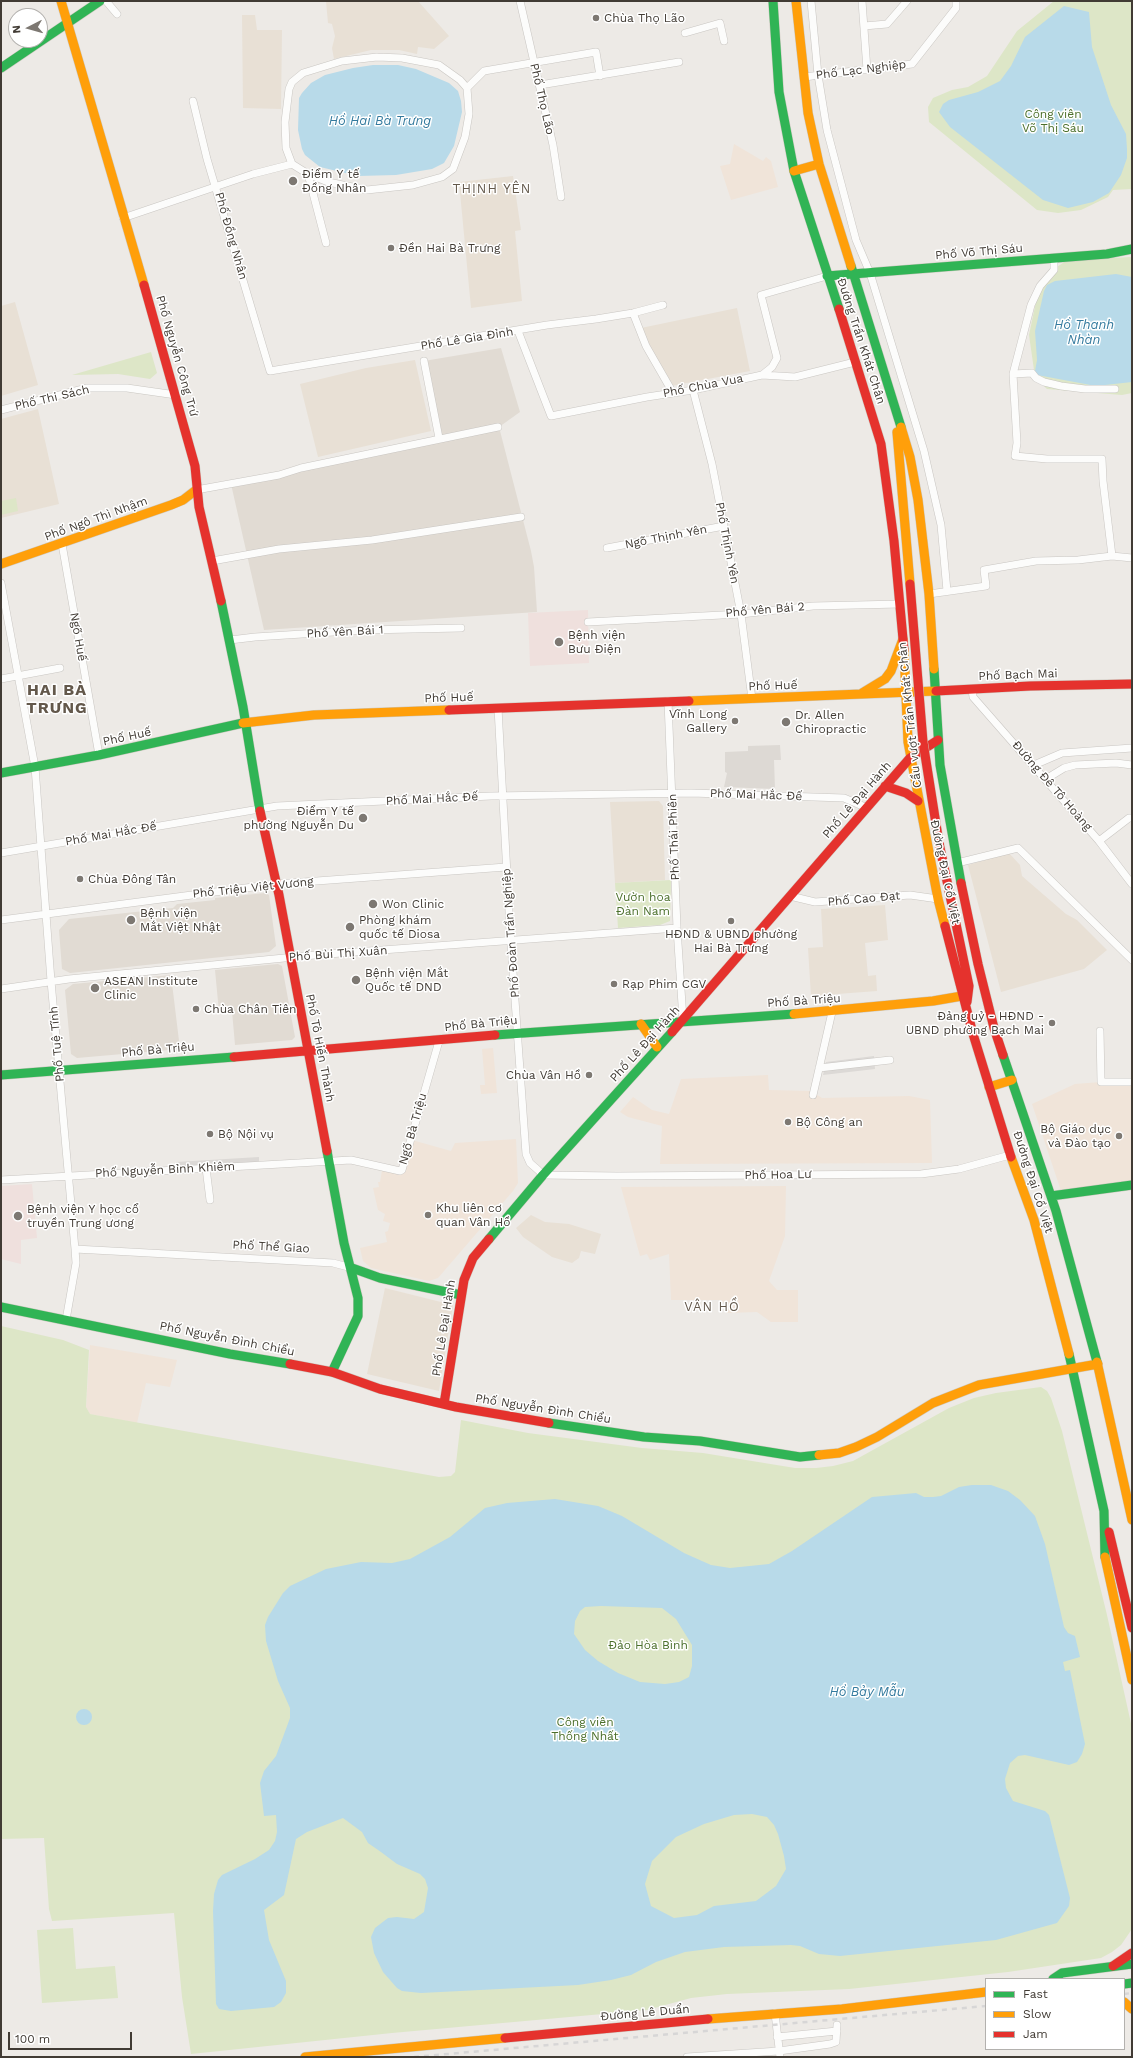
<!DOCTYPE html>
<meta charset="utf-8">
<style>
body{margin:0}
#map{position:relative;width:1133px;height:2058px;overflow:hidden;background:#edeae6;font-family:"Work Sans",sans-serif}
canvas{display:block}
.frame{position:absolute;inset:0;border:2px solid #413b34;pointer-events:none}
.legend{position:absolute;left:985px;top:1978px;width:140px;height:72px;box-sizing:border-box;background:#fff;border:1px solid #b3b1ae;margin:0;padding:5px 7px;list-style:none;font-size:12px;color:#413b34}
.legend li{display:flex;align-items:center;gap:8px;height:20px}
.legend b{width:20px;border:1px solid #b3b1ae}
.north{position:absolute;left:8px;top:8px;width:40px;height:40px;box-sizing:border-box;background:#fff;border:1px solid #b3b1ae;border-radius:50%;rotate:264deg;font-size:11px;font-weight:700;line-height:16px;text-align:center;color:#413b34}
.north::after{content:'';display:block;margin:auto;width:14px;height:18px;background:#7d7872;clip-path:polygon(50% 0,100% 100%,50% 72%,0 100%)}
.scale{position:absolute;left:8px;top:2032px;width:124px;height:18px;box-sizing:border-box;border:2px solid #413b34;border-top:0;padding-left:5px;font-size:12px;line-height:14px;white-space:nowrap;color:#413b34;-webkit-text-stroke:3px #fff;paint-order:stroke}
</style>
<div id="map">
<canvas width="1133" height="2058"></canvas>
<div class="frame"></div>
<ul class="legend">
<li><b style="height:5px;background:#30b455"></b>Fast</li>
<li><b style="height:5px;background:#ff9f0a"></b>Slow</li>
<li><b style="height:5px;background:#e5322d"></b>Jam</li>
</ul>
<div class="north">N</div>
<div class="scale">100 m</div>
</div>
<script>
const g = document.querySelector('canvas').getContext('2d');
g.lineJoin = 'round';
function fillPath(path, color) {
  g.fillStyle = color;
  g.fill(path, 'evenodd');
}
function toPath(rows) {
  const path = new Path2D();
  for (const r of rows) {
    if (r.length === 3) {
      path.moveTo(r[0] + r[2], r[1]);
      path.arc(r[0], r[1], r[2], 0, 2 * Math.PI);
      continue;
    }
    path.moveTo(r[0], r[1]);
    for (let i = 2; i < r.length; i += 2) path.lineTo(r[i], r[i + 1]);
  }
  return path;
}
function stroke(path, color, width, dash) {
  g.strokeStyle = color;
  g.lineWidth = width;
  g.lineCap = dash ? 'butt' : 'round';
  g.setLineDash(dash || []);
  g.stroke(path);
}
function drawText(font, color, halo, rows, align = 'center') {
  g.font = font + ' "Work Sans",sans-serif';
  g.lineWidth = 3;
  g.setLineDash([]);
  g.textBaseline = 'middle';
  g.strokeStyle = halo;
  g.fillStyle = color;
  for (const [text, x, y, turn = 0] of rows) {
    g.save();
    g.translate(x, y);
    g.rotate((+turn || 0) * Math.PI / 180);
    g.textAlign = isNaN(turn) ? turn : align;
    if (halo) g.strokeText(text, 0, 0);
    g.fillText(text, 0, 0);
    g.restore();
  }
}
fillPath(toPath([
 [501,348,520,412,499,427,531,551,534,567,537,612,264,630,231,484,439,438,424,361],
 [265,893,269,895,276,946,269,952,70,973,62,969,59,930,69,919,173,908,177,904,215,900,215,898],
 [278,964,282,966,295,1037,292,1040,235,1045,232,1011,219,1012,215,970],
 [171,975,180,1049,77,1058,71,1054,65,990,73,984]
]), '#e1dbd3');
fillPath(toPath([
 [734,144,763,161,766,157,771,161,778,187,731,200,720,166,730,164],
 [493,1048,497,1093,481,1094,480,1085,485,1085,482,1049],
 [768,1075,769,1090,811,1091,822,1098,909,1096,930,1100,932,1163,660,1164,662,1126,628,1117,620,1112,633,1097,652,1110,669,1114,681,1079],
 [1101,1082,1132,1082,1132,1185,1062,1194,1032,1104,1075,1084],
 [516,1139,518,1183,513,1191,438,1278,429,1281,371,1268,363,1261,360,1248,387,1242,385,1232,388,1231,390,1223,383,1221,385,1214,378,1210,373,1188,379,1187,378,1182,380,1182,382,1170,403,1174,412,1140,451,1151,455,1143],
 [786,1186,785,1236,769,1281,777,1290,798,1290,798,1322,771,1322,757,1312,727,1313,727,1306,721,1300,671,1300,669,1254,650,1260,647,1254,640,1256,621,1187],
 [90,1345,177,1360,170,1387,146,1383,137,1423,90,1414,86,1407]
]), '#f0e4d9');
fillPath(toPath([
 [780,745,781,760,774,760,775,789,724,787,727,773,725,772,725,752,748,751,748,746]
]), '#ddd9d4');
fillPath(toPath([
 [326,1,418,1,449,36,434,49,418,47,417,54,399,50,371,50,334,59,332,48,335,36,332,24,328,23],
 [242,15,255,15,257,30,282,30,281,109,243,108],
 [513,176,521,230,515,231,522,301,471,308,459,182],
 [15,302,38,385,1,396,1,306],
 [737,308,750,371,671,386,641,328],
 [415,360,431,431,318,457,300,384,366,368],
 [38,409,59,504,1,518,1,419],
 [659,801,663,806,665,880,615,883,610,802],
 [1009,853,1020,865,1022,876,1066,914,1077,920,1107,950,1084,969,1001,992,968,865],
 [885,905,888,940,865,943,868,976,876,975,877,991,811,996,808,948,823,947,821,909],
 [531,1215,545,1222,569,1224,601,1234,595,1254,581,1251,579,1258,572,1263,552,1257,536,1246,523,1237,516,1228],
 [385,1288,453,1305,439,1391,367,1374]
]), '#e8e0d5');
fillPath(toPath([
 [588,610,589,663,530,666,528,613],
 [32,1184,37,1238,21,1240,21,1264,1,1259,1,1186]
]), '#efe0dd');
fillPath(toPath([
 [1054,1,1132,1,1132,189,1113,190,1108,197,1081,210,1058,213,1037,210,929,122,928,107,933,98,952,90,968,87,987,76,1017,31],
 [1130,257,1132,258,1132,393,1122,395,1047,389,1035,377,1029,335,1038,292,1049,272,1066,261],
 [151,352,157,373,150,379,118,374,72,375],
 [16,498,18,511,1,515,1,501],
 [671,880,670,921,660,925,618,928,615,883],
 [1,1326,63,1340,89,1350,86,1407,90,1414,439,1477,451,1476,455,1472,461,1420,528,1433,642,1448,703,1453,795,1468,816,1468,833,1466,853,1461,949,1408,974,1398,996,1393,1041,1387,1047,1391,1051,1398,1062,1431,1107,1615,1132,1728,1132,1929,1121,1945,1112,1952,1101,1958,1008,1972,849,1989,727,1994,691,1998,647,2010,392,2033,191,2054,182,1997,174,1913,52,1921,49,1909,44,1838,1,1839],
 [73,1928,76,1969,115,1966,118,1998,42,2003,37,1930]
]), '#dde6c7');
fillPath(toPath([
 [874,1056,875,1069,823,1075,826,1062],
 [259,1157,259,1163,176,1168,176,1162]
]), '#dcd9d6');
fillPath(toPath([
 [1064,6,1089,12,1092,47,1111,105,1126,134,1127,149,1127,158,1121,175,1109,193,1093,202,1068,208,1043,200,950,127,939,112,943,104,949,100,978,92,1000,81,1011,66,1025,37],
 [373,65,398,65,416,69,449,83,458,91,461,101,462,112,454,146,444,163,432,169,396,175,358,176,320,167,305,155,302,149,298,130,299,98,302,93,311,83,325,75,353,68],
 [1116,274,1132,277,1132,382,1096,386,1037,375,1035,371,1037,360,1035,331,1044,291,1047,285,1055,281],
 [972,1485,991,1485,1008,1491,1020,1500,1035,1516,1045,1544,1064,1627,1068,1633,1075,1636,1080,1657,1063,1662,1065,1671,1070,1670,1085,1744,1082,1754,1077,1762,1069,1765,1025,1755,1018,1756,1010,1763,1005,1779,1006,1788,1013,1801,1045,1811,1049,1815,1070,1898,1069,1906,1057,1923,996,1940,840,1956,819,1954,800,1946,791,1945,724,1947,685,1952,656,1962,631,1975,611,1980,578,1985,421,1993,402,1991,397,1988,383,1972,374,1953,371,1937,375,1928,388,1918,397,1917,414,1919,424,1912,428,1888,425,1879,420,1874,397,1864,381,1852,368,1843,362,1832,343,1818,307,1832,296,1839,284,1895,264,1910,269,1940,286,1981,286,1993,281,2002,274,2007,231,2011,219,2009,216,2004,213,1911,214,1894,218,1880,222,1875,255,1859,269,1850,275,1841,277,1832,276,1815,264,1816,260,1783,264,1771,276,1756,290,1718,290,1708,278,1681,266,1641,265,1625,268,1617,283,1593,290,1586,326,1569,361,1562,392,1563,410,1559,450,1537,485,1508,507,1503,555,1499,598,1506,622,1516,684,1553,711,1565,730,1568,769,1564,792,1551,872,1497,916,1493,924,1497,933,1497,941,1496,959,1487],
 [601,1606,662,1608,676,1619,692,1645,692,1666,689,1677,679,1682,665,1684,640,1682,618,1673,598,1661,585,1650,574,1634,575,1621,580,1611,585,1607],
 [752,1814,767,1817,774,1825,778,1834,784,1856,786,1869,776,1886,756,1901,714,1906,697,1915,674,1918,651,1906,645,1884,652,1861,676,1837,704,1824,734,1815],
 [84,1717,8]
]), '#b8dae9');
const street = toPath([
 [106,1,117,14],
 [520,1,553,145,561,197],
 [811,1,818,75,827,130,856,240,870,273,924,451,941,525,947,591],
 [862,1,867,70],
 [864,26,887,24,907,1],
 [685,33,720,23,724,41],
 [377,57,402,58,439,65,460,80,467,88,469,114,465,137,453,169,442,177,413,185,367,190,328,182,308,174,292,164,286,148,285,122,289,89,292,82,303,73,342,61,377,57],
 [804,77,912,64,956,8,956,1],
 [540,85,679,62],
 [467,88,484,71,596,52,600,76],
 [193,101,207,159,270,371,547,325,596,319,633,313,663,305],
 [308,174,326,243],
 [123,218,253,174,292,164],
 [1054,258,1054,270,1040,286,1031,305,1013,374,1017,443,1015,456,1047,459,1102,459,1103,481,1112,556],
 [633,313,646,346,673,393],
 [518,331,551,416,647,397,693,390,762,375,795,377,855,362],
 [424,361,439,438],
 [1013,374,1032,373,1036,378,1044,382,1061,386,1085,389,1115,389],
 [762,375,772,367,777,358,761,295,827,276],
 [693,390,712,464,724,526,741,614,752,699],
 [1,410,87,388,127,388,176,395],
 [196,490,279,475,301,468,498,427],
 [62,544,99,755],
 [607,548,724,526],
 [212,561,279,549,372,540,521,517],
 [1,583,35,767,51,981,75,1249,76,1263,66,1320],
 [929,594,986,586,984,570,1036,561,1078,560,1112,556,1132,558],
 [588,622,741,614,813,606,900,604],
 [230,640,255,637,365,630,461,628],
 [1,679,60,668],
 [972,689,973,697,1099,841,1132,884],
 [668,701,677,928,683,1020],
 [498,708,510,930,526,1154,530,1163,538,1170,543,1175,617,1176,921,1174,959,1169,1010,1155],
 [1034,765,1062,753,1132,748],
 [1046,779,1064,768,1075,765,1116,763,1132,765],
 [1099,841,1129,818,1132,818],
 [1,853,277,806,491,796,691,793,844,798,865,807],
 [957,863,1018,848,1132,960],
 [790,896,815,902,910,895,938,899],
 [1,920,276,884,506,867],
 [1,989,69,979,315,955,677,928],
 [1100,1031,1101,1082,1132,1082],
 [819,1068,890,1060],
 [813,1095,832,1012],
 [206,1168,210,1200],
 [1,1180,351,1160,400,1171,402,1170,439,1041],
 [75,1249,333,1263,352,1268],
 [775,2013,780,2057],
 [777,2037,837,2031],
 [687,2057,779,2051,830,2044,836,2042,837,2025]
]);
const fast = toPath([
 [773,1,779,92,794,171,839,309],
 [1,68,100,1],
 [851,266,901,427],
 [827,276,1107,254,1132,249],
 [221,601,243,707,260,811],
 [934,669,940,765,961,883],
 [1,773,99,755,243,723],
 [495,1035,794,1014],
 [1003,1055,1056,1211,1097,1362],
 [1,1075,234,1057],
 [327,1151,344,1243,358,1298,358,1316,332,1372],
 [1051,1196,1132,1185],
 [489,1239,543,1175,672,1032],
 [352,1268,380,1278,461,1295],
 [1,1307,230,1354,290,1364],
 [1069,1354,1104,1511,1105,1557],
 [549,1423,644,1437,700,1441,800,1457,819,1455],
 [1053,1979,1062,1973,1132,1964],
 [1124,1984,1132,1983]
]);
const slow = toPath([
 [61,1,144,285],
 [796,1,808,113,819,164,851,266],
 [794,171,819,164],
 [901,427,910,457,918,500,929,594,934,669],
 [897,432,910,584],
 [1,564,171,505,183,500,196,490],
 [904,650,908,742,938,899,945,926],
 [862,693,885,679,891,671,903,639],
 [689,701,936,691],
 [243,723,314,715,449,710],
 [794,1014,933,1001,962,996],
 [641,1024,657,1047],
 [989,1087,1012,1080],
 [1011,1157,1034,1220,1069,1354],
 [1097,1362,1132,1520],
 [819,1455,839,1453,856,1447,877,1437,933,1403,979,1385,1098,1364],
 [1105,1557,1132,1680],
 [1124,2002,1132,2009],
 [708,2019,842,2009,986,1992],
 [305,2057,505,2038]
]);
const jam = toPath([
 [144,285,195,466,199,507,221,601],
 [839,309,881,444,894,541,904,650],
 [936,691,1030,686,1132,684],
 [449,710,689,701],
 [885,786,906,793,918,801],
 [260,811,279,895,327,1151],
 [939,843,969,986,967,1002],
 [961,883,978,964,994,1028,1003,1055],
 [945,926,973,1034,1011,1157],
 [672,1032,910,758,938,740],
 [234,1057,495,1035],
 [290,1364,332,1372,380,1389,456,1407,549,1423],
 [444,1404,464,1280,473,1258,489,1239],
 [1109,1532,1132,1628],
 [1113,1966,1132,1953],
 [505,2038,708,2019]
]);
stroke(street, '#c9c6c2', 8);
stroke(fast, '#cdc8bf', 10);
stroke(slow, '#cdc8bf', 10);
stroke(jam, '#cdc8bf', 10);
stroke(street, '#fcfcfb', 7);
stroke(fast, '#30b455', 9);
stroke(slow, '#ff9f0a', 9);
stroke(jam, '#e5322d', 9);
stroke(toPath([
 [1124,1994,1132,1993],
 [414,2057,986,2006]
]), '#d7d6d6', 2.5, [5, 5]);
const jamBridge = toPath([
 [910,584,923,742,939,843]
]);
stroke(jamBridge, '#cec4b4', 10, []);
stroke(jamBridge, '#e5322d', 9);
for (const [x, y, r, color] of [
 [596,18,4,"#7d7872"],
 [293,181,5,"#7d7872"],
 [391,248,4,"#7d7872"],
 [559,642,5,"#7d7872"],
 [735,721,4,"#7d7872"],
 [786,722,5,"#7d7872"],
 [363,818,5,"#7d7872"],
 [80,879,4,"#7d7872"],
 [373,904,5,"#7d7872"],
 [131,920,5,"#7d7872"],
 [731,921,4,"#7d7872"],
 [350,927,5,"#7d7872"],
 [356,980,5,"#7d7872"],
 [614,984,4,"#7d7872"],
 [95,988,5,"#7d7872"],
 [196,1009,4,"#7d7872"],
 [1052,1023,4,"#7d7872"],
 [589,1075,4,"#7d7872"],
 [788,1122,4,"#7d7872"],
 [210,1134,4,"#7d7872"],
 [1119,1136,4,"#7d7872"],
 [428,1215,4,"#7d7872"],
 [18,1216,5,"#7d7872"]
]) {
  const dot = new Path2D();
  dot.arc(x, y, r, 0, 2 * Math.PI);
  g.fillStyle = color;
  g.fill(dot);
  stroke(dot, '#fff', 1.5);
}
drawText('12px', '#413b34', '#fff', [
 ["Chùa Thọ Lão",604,18],
 ["Điểm Y tế",302,174],
 ["Đồng Nhân",302,188],
 ["Đền Hai Bà Trưng",399,248],
 ["Bệnh viện",568,635],
 ["Bưu Điện",568,649],
 ["Vĩnh Long",727,714,"right"],
 ["Gallery",727,728,"right"],
 ["Dr. Allen",795,715],
 ["Chiropractic",795,729],
 ["Điểm Y tế",354,811,"right"],
 ["phường Nguyễn Du",354,825,"right"],
 ["Chùa Đông Tân",88,879],
 ["Won Clinic",382,904],
 ["Bệnh viện",140,913],
 ["Mắt Việt Nhật",140,927],
 ["Phòng khám",359,920],
 ["quốc tế Diosa",359,934],
 ["HĐND & UBND phường",731,934,"center"],
 ["Hai Bà Trưng",731,948,"center"],
 ["Bệnh viện Mắt",365,973],
 ["Quốc tế DND",365,987],
 ["ASEAN Institute",104,981],
 ["Clinic",104,995],
 ["Rạp Phim CGV",622,984],
 ["Chùa Chân Tiên",204,1009],
 ["Đảng uỷ - HĐND -",1044,1016,"right"],
 ["UBND phường Bạch Mai",1044,1030,"right"],
 ["Chùa Vân Hồ",581,1075,"right"],
 ["Bộ Công an",796,1122],
 ["Bộ Giáo dục",1111,1129,"right"],
 ["và Đào tạo",1111,1143,"right"],
 ["Bộ Nội vụ",218,1134],
 ["Khu liên cơ",436,1208],
 ["quan Vân Hồ",436,1222],
 ["Bệnh viện Y học cổ",27,1209],
 ["truyền Trung ương",27,1223]
], 'left');
drawText('12px', '#413b34', '#fff', [
 ["Phố Lạc Nghiệp",861,70,-7],
 ["Phố Thọ Lão",542,99,77],
 ["Phố Đồng Nhân",231,236,74],
 ["Phố Võ Thị Sáu",979,252,-5],
 ["Phố Lê Gia Đỉnh",467,339,-9],
 ["Đường Trần Khát Chân",861,341,72],
 ["Phố Nguyễn Công Trứ",177,356,74],
 ["Phố Chùa Vua",703,386,-11],
 ["Phố Thi Sách",52,398,-13],
 ["Phố Ngô Thì Nhậm",96,519,-20],
 ["Ngõ Thịnh Yên",666,537,-11],
 ["Phố Thịnh Yên",727,543,79],
 ["Phố Yên Bái 2",765,610,-5],
 ["Phố Yên Bái 1",345,632,-3],
 ["Ngõ Huế",78,637,80],
 ["Phố Bạch Mai",1018,675,-2],
 ["Phố Huế",773,686,-2],
 ["Phố Huế",449,698,-2],
 ["Cầu vượt Trần Khát Chân",910,715,-96],
 ["Phố Huế",127,737,-12],
 ["Đường Đê Tô Hoàng",1052,786,49],
 ["Phố Mai Hắc Đế",756,795,2],
 ["Phố Mai Hắc Đế",432,799,-3],
 ["Phố Lê Đại Hành",857,800,-49],
 ["Phố Mai Hắc Đế",111,834,-10],
 ["Phố Thái Phiên",674,837,-92],
 ["Đường Đại Cồ Việt",945,872,78],
 ["Phố Triệu Việt Vương",253,888,-6],
 ["Phố Cao Đạt",864,899,-5],
 ["Phố Đoàn Trần Nghiệp",511,933,-94],
 ["Phố Bùi Thị Xuân",338,954,-4],
 ["Phố Bà Triệu",804,1001,-4],
 ["Phố Bà Triệu",481,1024,-6],
 ["Phố Tuệ Tĩnh",57,1044,-95],
 ["Phố Lê Đại Hành",645,1044,-48],
 ["Phố Tô Hiến Thành",320,1048,79],
 ["Phố Bà Triệu",158,1050,-5],
 ["Ngõ Bà Triệu",413,1129,-74],
 ["Phố Nguyễn Bỉnh Khiêm",165,1170,-3],
 ["Phố Hoa Lư",778,1175,-1],
 ["Đường Đại Cồ Việt",1033,1182,72],
 ["Phố Thể Giao",271,1247,3],
 ["Phố Lê Đại Hành",444,1328,-81],
 ["Phố Nguyễn Đình Chiểu",227,1339,11],
 ["Phố Nguyễn Đình Chiểu",543,1409,9],
 ["Đường Lê Duẩn",645,2013,-5]
]);
drawText('12px', '#4b6f2b', '#fff', [
 ["Công viên",1053,114],
 ["Võ Thị Sáu",1053,128],
 ["Vườn hoa",643,897],
 ["Đàn Nam",643,911],
 ["Đảo Hòa Bình",648,1645],
 ["Công viên",585,1722],
 ["Thống Nhất",585,1736]
]);
drawText('italic 13px', '#337a9e', '#fff', [
 ["Hồ Hai Bà Trưng",380,121],
 ["Hồ Thanh",1084,325],
 ["Nhàn",1084,340],
 ["Hồ Bảy Mẫu",867,1692]
]);
g.letterSpacing = '1px';
drawText('13px', '#63584b', '#fff', [
 ["THỊNH YÊN",492,189],
 ["VÂN HỒ",712,1307]
]);
g.letterSpacing = '0px';
g.letterSpacing = '1px';
drawText('bold 16px', '#63584b', '#fff', [
 ["HAI BÀ",57,690],
 ["TRƯNG",57,708]
]);
g.letterSpacing = '0px';
</script>
